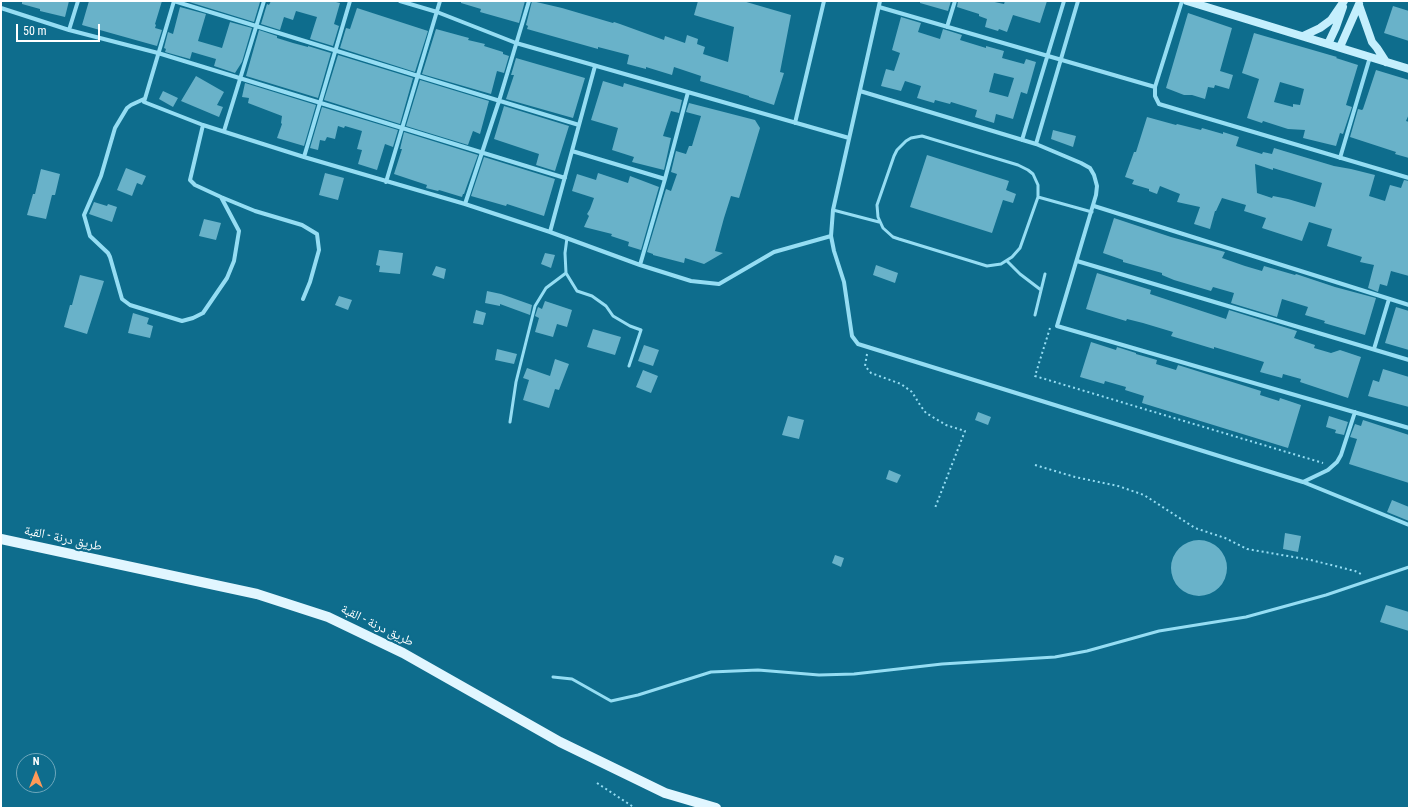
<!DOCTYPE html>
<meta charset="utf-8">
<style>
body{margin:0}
#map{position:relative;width:1410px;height:809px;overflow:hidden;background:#0e6d8d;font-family:"Roboto Condensed",sans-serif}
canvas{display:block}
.frame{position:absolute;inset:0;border:2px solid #fff;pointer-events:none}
.north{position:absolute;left:16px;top:753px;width:40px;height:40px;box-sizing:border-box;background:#0e6d8d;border:1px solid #6ea7bb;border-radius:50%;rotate:0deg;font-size:11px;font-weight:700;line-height:16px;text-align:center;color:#fff}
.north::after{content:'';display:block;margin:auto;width:14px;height:18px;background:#ff9a57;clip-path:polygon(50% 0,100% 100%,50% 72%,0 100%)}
.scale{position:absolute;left:16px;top:24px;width:84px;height:18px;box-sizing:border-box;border:2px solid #fff;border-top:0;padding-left:5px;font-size:12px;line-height:14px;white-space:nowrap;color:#fff;-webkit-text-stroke:3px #0e6d8d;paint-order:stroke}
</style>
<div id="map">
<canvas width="1410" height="809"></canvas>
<div class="frame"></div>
<div class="north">N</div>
<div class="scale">50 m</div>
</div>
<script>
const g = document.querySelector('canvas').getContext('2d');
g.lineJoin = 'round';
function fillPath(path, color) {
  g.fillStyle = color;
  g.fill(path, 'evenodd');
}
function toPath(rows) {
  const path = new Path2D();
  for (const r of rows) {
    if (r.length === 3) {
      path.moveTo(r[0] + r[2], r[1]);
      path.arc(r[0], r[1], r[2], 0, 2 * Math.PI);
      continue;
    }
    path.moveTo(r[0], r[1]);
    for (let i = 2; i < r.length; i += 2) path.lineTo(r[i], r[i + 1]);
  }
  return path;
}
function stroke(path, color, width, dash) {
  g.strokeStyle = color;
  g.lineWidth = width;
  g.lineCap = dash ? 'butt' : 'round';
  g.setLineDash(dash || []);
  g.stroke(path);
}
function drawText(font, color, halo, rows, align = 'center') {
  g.font = font + ' "Roboto Condensed","Noto Naskh Arabic",sans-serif';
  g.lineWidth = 4;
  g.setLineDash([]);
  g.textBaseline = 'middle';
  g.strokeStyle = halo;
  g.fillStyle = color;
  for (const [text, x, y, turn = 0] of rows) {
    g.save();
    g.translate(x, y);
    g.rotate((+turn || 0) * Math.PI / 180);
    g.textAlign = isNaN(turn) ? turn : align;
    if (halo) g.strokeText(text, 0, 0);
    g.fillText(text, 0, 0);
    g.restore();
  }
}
fillPath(toPath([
 [22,1,69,1,65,17,40,11,40,9,22,4],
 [89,1,162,1,155,24,156,25,155,28,162,30,157,46,82,25],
 [186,1,255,1,260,2,254,22],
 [271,1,332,1,340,3,334,24,339,26,333,46,310,39,317,17,296,11,293,20,284,17,280,30,261,24,267,4,269,5],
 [461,1,525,1,519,23,480,12,481,9,461,3],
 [532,1,562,8,613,23,614,22,620,24,664,40,665,36,685,43,687,35,698,39,697,44,705,47,703,54,728,62,734,27,694,15,698,1,743,1,791,15,780,72,784,73,774,105,749,97,749,96,700,81,701,76,674,67,672,75,646,67,646,69,627,64,629,55,598,47,598,49,527,29,528,26,526,25],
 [920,1,951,1,948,11,920,3],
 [958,1,990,1,1004,4,1005,1,1047,1,1040,23,1013,15,1007,32,999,29,998,31,985,27,987,19,979,16,979,14,957,7],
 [1393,6,1409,11,1409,41,1384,33],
 [180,7,206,14,198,41,222,48,230,22,252,28,242,62,235,73,214,66,216,59,192,52,190,59,165,52,166,49,164,48,168,32,173,34],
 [357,8,428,31,415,72,340,48,346,28,350,29],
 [1188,13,1232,28,1220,71,1233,75,1229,89,1215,85,1214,88,1208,87,1205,99,1192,95,1184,95,1166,88],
 [901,17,921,23,918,32,940,39,943,29,962,35,960,40,986,48,986,46,1004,51,1002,58,1024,64,1026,59,1036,62,1027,94,1021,92,1013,119,996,114,994,123,975,117,977,110,951,102,950,104,935,100,934,103,917,98,921,86,905,81,901,91,881,86,886,69,894,71,900,53,892,50],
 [994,73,1014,78,1008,97,989,92],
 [436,29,469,38,468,40,485,44,484,46,503,52,503,54,509,56,504,73,497,71,491,94,422,74],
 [259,30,277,36,277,38,293,43,308,47,308,46,331,53,318,98,246,76],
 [1254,33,1330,55,1337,57,1336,58,1358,65,1346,105,1352,107,1343,134,1340,133,1336,146,1303,138,1305,130,1288,129,1263,121,1262,123,1247,118,1259,79,1242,73],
 [1280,82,1304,89,1300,105,1293,104,1293,107,1274,102],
 [338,55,413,78,400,124,324,100],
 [516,58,585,78,573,118,506,99,514,75,511,75],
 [1376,70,1409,80,1409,114,1406,121,1409,122,1409,158,1395,154,1396,152,1350,137,1358,109,1362,110,1363,109],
 [196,76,224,92,217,105,223,107,219,117,181,101],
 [420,80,489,101,480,134,473,131,468,145,406,126],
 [603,81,623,87,624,83,682,100,679,113,671,111,663,136,671,138,664,170,632,162,634,157,612,150,618,128,591,120],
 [245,83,316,105,304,146,277,138,282,124,281,123,282,116,248,103,249,98,242,97],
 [163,91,178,98,173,107,159,99],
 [689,103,755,120,760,128,739,198,731,196,724,218,715,251,723,253,704,264,685,258,684,263,653,255,653,254,647,252,666,189,671,191,677,174,671,172,676,151,686,154,689,146,692,146,701,116,686,112],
 [504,106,569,126,555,171,536,165,539,154,494,139],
 [322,107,398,130,393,147,385,144,377,170,358,164,362,150,357,149,362,131,345,126,344,128,338,126,335,139,327,137,325,141,320,140,318,150,310,148],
 [1147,117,1176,125,1177,124,1201,130,1202,128,1223,134,1223,132,1239,137,1236,146,1262,154,1263,152,1272,154,1274,148,1334,166,1351,169,1375,175,1369,196,1385,201,1390,185,1401,188,1404,180,1409,181,1409,276,1391,271,1387,286,1380,284,1378,292,1368,288,1374,265,1360,262,1362,257,1327,246,1332,229,1309,222,1302,241,1262,228,1266,218,1244,211,1246,205,1222,198,1216,211,1215,211,1210,229,1194,224,1200,207,1177,202,1180,194,1160,186,1157,194,1149,191,1149,189,1132,184,1134,180,1125,177,1134,152,1136,152],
 [1255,164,1273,170,1273,168,1322,183,1315,207,1288,199,1273,196,1272,198,1257,193],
 [1053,130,1076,136,1073,147,1051,139],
 [404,132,478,155,464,194,463,194,462,197,439,190,438,191,426,188,427,185,394,174,402,149,400,149],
 [927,155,1009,181,1006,190,1016,194,1013,203,1003,200,992,233,910,207],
 [484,157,555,179,544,216,507,204,506,206,471,196],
 [126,168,146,176,142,185,137,183,132,196,117,190],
 [41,169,60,174,55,195,52,195,46,219,27,215,33,194,35,194],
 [325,173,344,178,338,200,319,195],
 [598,173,628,183,630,176,659,187,641,250,628,246,629,242,611,236,612,234,584,227,589,216,587,214,590,209,594,198,572,191,577,174,596,180],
 [94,202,107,206,108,204,117,207,112,222,89,214],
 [1114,218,1171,237,1225,252,1222,258,1245,266,1262,271,1264,266,1295,275,1296,274,1335,287,1376,298,1365,335,1324,323,1325,321,1305,315,1308,307,1282,299,1277,317,1231,303,1234,293,1213,287,1211,291,1174,280,1162,275,1162,273,1123,262,1123,260,1103,253],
 [204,219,221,223,216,240,199,236],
 [379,250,403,253,400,274,379,272,380,266,376,265],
 [545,253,555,255,551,268,541,264],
 [876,265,898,273,895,283,873,275],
 [436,266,446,269,444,279,432,275],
 [1097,273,1151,290,1150,294,1226,319,1229,310,1297,331,1294,338,1315,345,1314,348,1331,353,1340,350,1361,357,1348,398,1300,382,1301,379,1283,374,1282,378,1260,372,1264,362,1214,347,1214,349,1171,336,1173,332,1143,323,1127,319,1126,321,1086,309],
 [80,275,104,281,87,334,64,327,70,305,72,305],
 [487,291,501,294,532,305,530,315,500,304,500,306,485,303],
 [339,296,352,300,348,310,335,305],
 [545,301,572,310,567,327,557,324,553,337,535,332,539,318,535,316,538,307,542,309],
 [1396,307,1409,311,1409,350,1385,343],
 [476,310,486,313,483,325,473,323],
 [133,313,149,318,147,324,153,326,150,338,128,333],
 [593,329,621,337,615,355,587,347],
 [1091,342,1116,350,1117,347,1136,353,1136,354,1157,360,1156,364,1176,370,1178,365,1261,391,1260,395,1279,401,1280,398,1301,405,1288,448,1142,403,1144,396,1125,390,1126,387,1105,381,1104,384,1080,377],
 [644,345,659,350,653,366,638,361],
 [497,349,517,354,514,364,495,360],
 [555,359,569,364,559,390,555,389,549,408,523,400,529,380,523,378,527,368,550,376],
 [1383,369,1409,377,1409,407,1368,396,1373,380,1379,382],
 [643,370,658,376,651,393,636,387],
 [978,412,991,417,988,425,975,420],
 [788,416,804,420,799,439,782,435],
 [1329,416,1348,422,1344,435,1335,433,1336,430,1326,427],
 [1363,420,1409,435,1409,483,1349,464,1357,439,1350,437,1355,424,1361,426],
 [889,470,901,475,897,483,886,479],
 [1392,500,1409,507,1409,521,1387,512],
 [1285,533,1301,536,1298,552,1283,549],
 [1199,568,28],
 [835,555,844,558,841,567,832,563],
 [1386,605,1409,612,1409,631,1380,622]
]), '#69b2c9');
stroke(toPath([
 [1050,328,1035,376,1323,463],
 [867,354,865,366,871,373,901,384,912,392,920,405,926,413,946,425,965,431,935,508],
 [1035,465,1075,477,1118,486,1144,495,1195,528,1225,538,1247,549,1311,560,1355,571,1363,575],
 [597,783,635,808]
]), '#95ddf3', 2, [2, 3]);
stroke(toPath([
 [922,136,1018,165,1028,170,1033,174,1038,185,1038,197,1020,248,1012,257,1001,264,987,266,899,239,893,237,883,228,878,217,877,205,894,156,897,150,906,141,911,138,922,136],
 [1038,197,1092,212],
 [833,210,879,222],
 [567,238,565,253,566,273,577,291,592,296,606,306,613,316,630,326,641,330,629,366],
 [1007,261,1020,274,1041,290],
 [1035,315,1045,274],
 [510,422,516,382,535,306,546,288,566,273],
 [553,677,572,679,611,701,638,695,711,672,758,670,819,675,854,674,942,664,1055,657,1087,651,1159,631,1246,617,1326,595,1409,567]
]), '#95ddf3', 3);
stroke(toPath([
 [400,1,437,12,516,43,849,138],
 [880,1,833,210,831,236,834,251,844,282,852,336,858,344,1303,482,1409,525],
 [1182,1,1155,87,1155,96,1159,104,1409,178],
 [879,7,1155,87],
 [1,8,69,30,158,53,565,178],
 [947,27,955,1],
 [69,30,78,1],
 [860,91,1036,144,1081,163,1090,168,1094,175,1097,186,1096,195,1057,326,1409,428],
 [144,99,131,105,127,108,115,128,101,176,84,215,90,236,108,253,110,257,122,299,130,305,182,321,193,318,203,313,227,278,234,261,239,231,221,197,195,185,190,180,203,125],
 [795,123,824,1],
 [579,125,418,76,256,26,174,1,144,102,203,125,304,157,465,204,550,232,640,265,691,281,719,284,774,252,831,236],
 [224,131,264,1],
 [1022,140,1064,1],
 [1036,144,1078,1],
 [572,151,665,179],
 [304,157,350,1],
 [1340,158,1370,57],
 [386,182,440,1],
 [221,197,255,211,302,225,317,234,319,250,310,282,303,299],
 [465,204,499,101,529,1],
 [1094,206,1409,305],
 [550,232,595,66],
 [1077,261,1409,360],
 [640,265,665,179,688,92],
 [1374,349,1389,299],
 [1303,482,1328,470,1337,462,1341,455,1355,412]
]), '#95ddf3', 4);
stroke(toPath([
 [1187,1,1409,69],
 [1359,5,1372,42,1377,48,1386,62],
 [1303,36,1320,28,1331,20,1344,1],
 [1328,44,1336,27,1343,7],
 [1340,47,1359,4]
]), '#c4effd', 8);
stroke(toPath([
 [1,539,257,594,328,617,403,653,560,742,665,793,716,808]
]), '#e1f6ff', 10);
drawText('13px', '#fff', '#0e6d8d', [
 ["طريق درنة - القبة",63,539,12],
 ["طريق درنة - القبة",377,626,26]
]);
</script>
